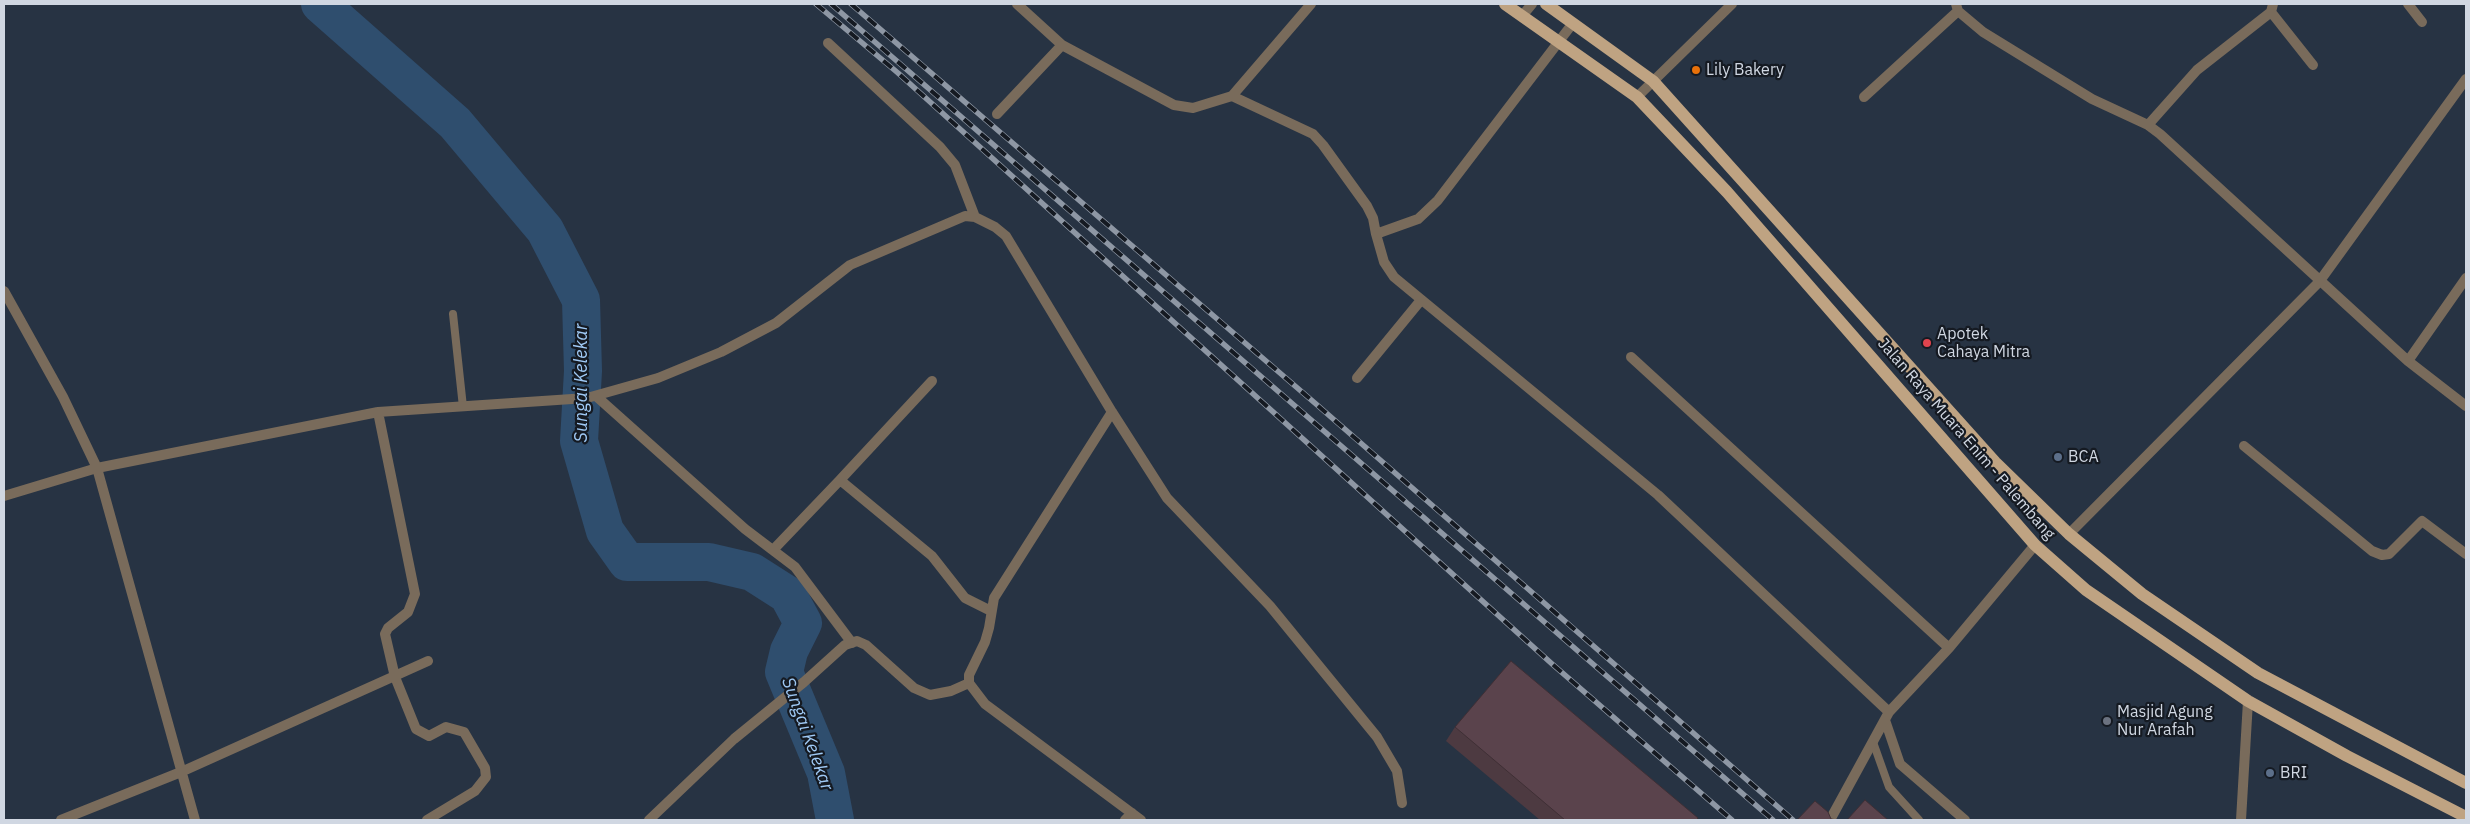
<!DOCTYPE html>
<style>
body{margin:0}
#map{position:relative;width:2470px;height:824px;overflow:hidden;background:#273343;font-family:"IBM Plex Sans",sans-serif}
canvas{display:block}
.frame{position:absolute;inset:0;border:5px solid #d0d7e2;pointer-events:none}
</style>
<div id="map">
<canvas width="2470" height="824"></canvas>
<div class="frame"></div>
</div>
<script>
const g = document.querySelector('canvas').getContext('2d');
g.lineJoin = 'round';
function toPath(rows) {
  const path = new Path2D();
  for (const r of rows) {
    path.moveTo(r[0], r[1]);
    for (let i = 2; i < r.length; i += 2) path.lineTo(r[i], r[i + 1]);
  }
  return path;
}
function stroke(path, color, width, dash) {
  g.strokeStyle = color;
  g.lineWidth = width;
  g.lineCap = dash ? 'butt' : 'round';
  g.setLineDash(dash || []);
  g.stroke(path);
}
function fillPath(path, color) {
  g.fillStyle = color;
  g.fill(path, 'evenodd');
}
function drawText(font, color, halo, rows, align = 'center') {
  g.font = font + ' "IBM Plex Sans",sans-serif';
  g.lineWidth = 4.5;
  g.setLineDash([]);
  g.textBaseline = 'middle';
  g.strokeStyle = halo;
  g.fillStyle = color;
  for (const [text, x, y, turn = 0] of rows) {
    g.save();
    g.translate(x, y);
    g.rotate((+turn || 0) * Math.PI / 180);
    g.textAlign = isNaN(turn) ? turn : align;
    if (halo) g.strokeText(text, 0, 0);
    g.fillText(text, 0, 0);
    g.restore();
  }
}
stroke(toPath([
 [320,4,455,123,545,230,581,300,583,371,579,441,605,531,627,562,709,562,752,572,788,595,803,623,789,651,784,672,826,773,835,820]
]), '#2f4e6e', 38);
stroke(toPath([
 [453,314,463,407],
 [1873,742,1889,787,1919,820]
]), '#796b5b', 8);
stroke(toPath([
 [1017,4,1062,45],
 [1956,4,1958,11,1983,32,2092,99,2148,125,2160,134,2408,361,2466,406],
 [2273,4,2271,12,2313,65],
 [2408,4,2422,22],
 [1522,16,1532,4],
 [1573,23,1438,200,1418,219,1376,234,1384,262,1394,277,1658,495,1889,712],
 [828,43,940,147,955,165,975,217],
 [1232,96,1311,4],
 [1637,97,1732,4],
 [1864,97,1958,11],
 [997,114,1062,45,1174,105,1193,108,1232,96,1313,134,1323,145,1367,206,1373,218,1376,234],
 [2148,125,2197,70,2271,12],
 [4,291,63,397,97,468,195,820],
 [1631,357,1949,648],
 [2408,361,2466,278],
 [1357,378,1421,300],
 [596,396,745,529,795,567,852,643],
 [378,412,415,594,408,612,388,628,385,634,395,677,416,729,429,736,446,727,464,732,485,768,486,777,475,791,427,820],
 [1112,412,994,598,989,628,985,642,969,675,969,683,985,704,1141,820],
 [2244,446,2372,551,2382,555,2389,554,2422,521,2466,554],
 [840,480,932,381],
 [4,496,97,468,378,412,587,398,658,378,721,352,776,323,850,265,965,216,975,217,995,227,1006,236,1112,412,1167,498,1270,606,1377,737,1397,771,1402,803],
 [2069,534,2319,282,2466,79],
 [773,550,840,480,932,556,965,598,991,611],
 [1885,720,1900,764,1965,820],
 [61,820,181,772,428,661],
 [649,820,734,739,804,682,845,645,857,641,866,645,914,688,930,695,951,691,969,683],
 [1125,820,1132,813],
 [1830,820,1889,712,1949,648,2035,545],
 [2241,820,2248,701]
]), '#796b5b', 10);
stroke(toPath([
 [1505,4,1637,97,1727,192,2035,545,2086,590,2248,701,2347,756,2466,817],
 [1546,4,1653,81,1995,462,2069,534,2142,594,2258,673,2466,783]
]), '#bfa382', 12);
const rail = toPath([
 [816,4,898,73,1551,663,1732,820],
 [831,4,1773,820],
 [851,4,1316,404,1793,820]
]);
stroke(rail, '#8e97a4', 5.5);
stroke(rail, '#151a22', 4, [11]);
fillPath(toPath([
 [1455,727,1696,820,1540,820,1446,741]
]), '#4d3a41');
const building = toPath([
 [1511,661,1698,818,1696,820,1565,820,1455,727,1511,661],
 [1865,800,1888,820,1847,820,1865,800],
 [1815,801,1828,812,1831,819,1837,820,1797,820,1815,801]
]);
fillPath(building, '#5a434c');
stroke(building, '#3f2f35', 1);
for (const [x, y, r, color] of [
 [1696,70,5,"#e8710a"],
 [1927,343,5,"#e0444e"],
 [2058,457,5,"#5c6f8a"],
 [2107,721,5,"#6b7280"],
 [2270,773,5,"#5c6f8a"]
]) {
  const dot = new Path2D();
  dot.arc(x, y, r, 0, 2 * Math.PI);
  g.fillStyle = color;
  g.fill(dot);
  stroke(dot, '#151a22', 2);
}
drawText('16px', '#d0d7e2', '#151a22', [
 ["Lily Bakery",1706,70],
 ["Apotek",1937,334],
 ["Cahaya Mitra",1937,352],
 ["BCA",2068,457],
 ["Masjid Agung",2117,712],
 ["Nur Arafah",2117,730],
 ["BRI",2280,773]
], 'left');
drawText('16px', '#d0d7e2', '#151a22', [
 ["Jalan Raya Muara Enim - Palembang",1966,439,49]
]);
drawText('italic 18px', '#9fc9f5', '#151a22', [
 ["Sungai Kelekar",582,383,-90],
 ["Sungai Kelekar",807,734,70]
]);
</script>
